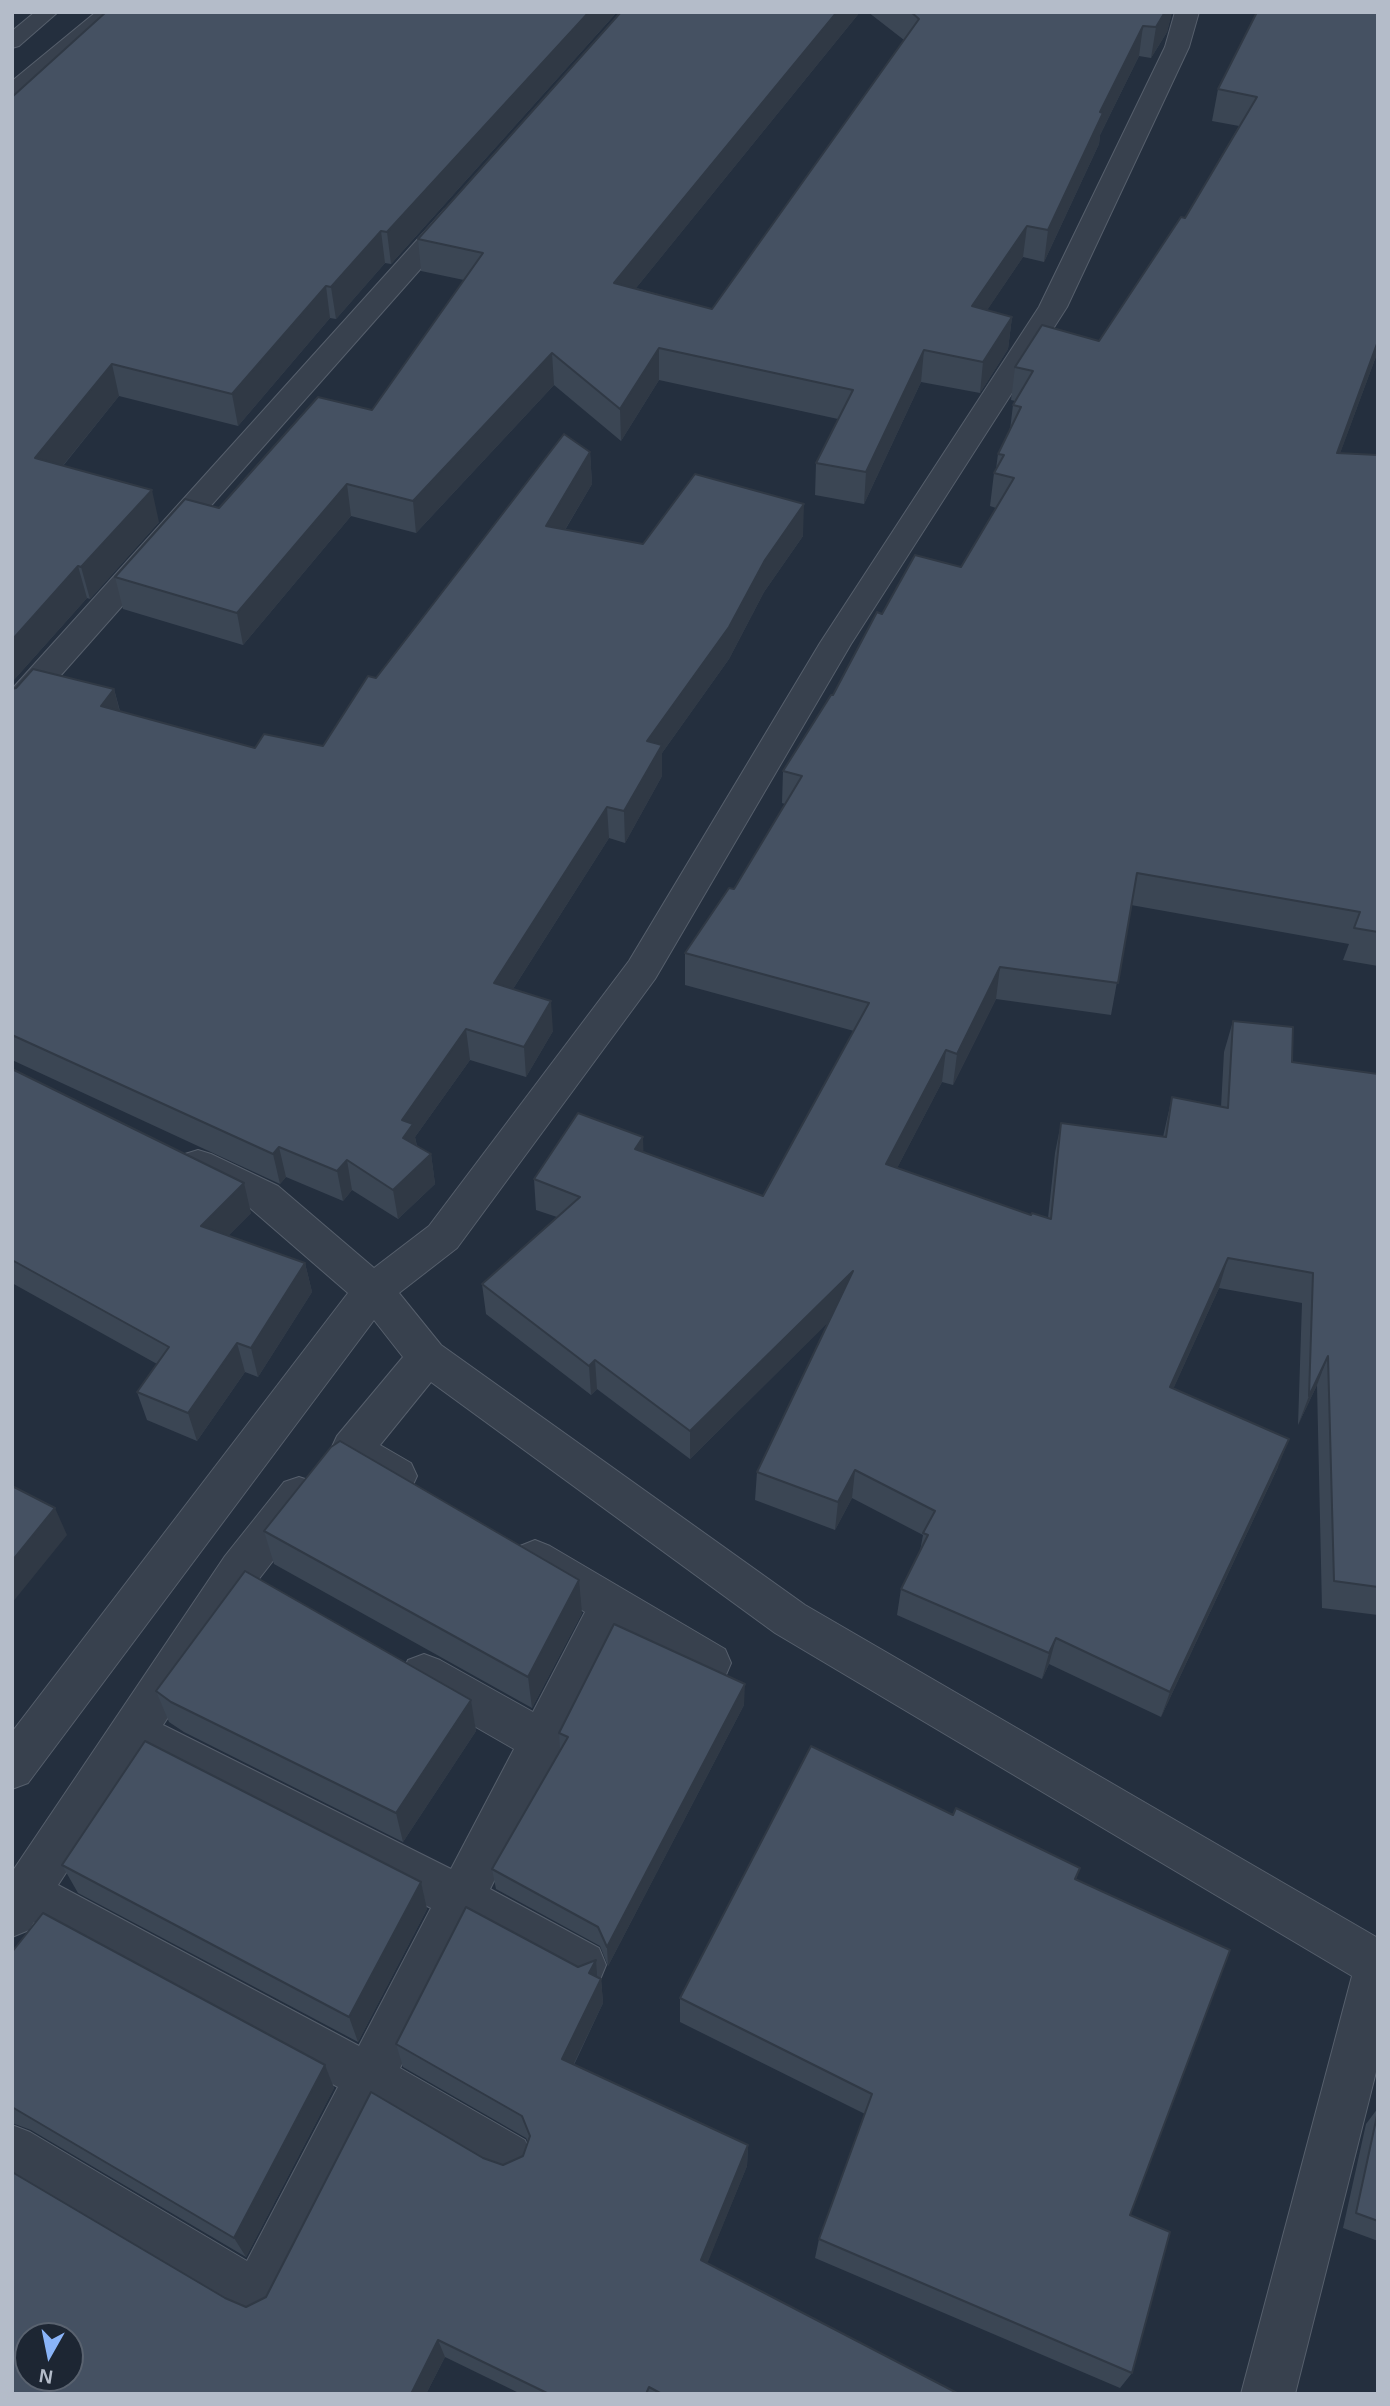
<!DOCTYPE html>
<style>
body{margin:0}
#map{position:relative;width:1390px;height:2406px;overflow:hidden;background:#242f3e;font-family:Arial,sans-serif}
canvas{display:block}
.frame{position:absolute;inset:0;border:14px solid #b4bcc9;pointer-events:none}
.north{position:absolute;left:14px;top:2322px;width:70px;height:70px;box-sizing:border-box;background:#1d2633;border:2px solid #59626f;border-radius:50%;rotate:189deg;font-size:19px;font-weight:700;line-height:28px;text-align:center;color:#b4bcc9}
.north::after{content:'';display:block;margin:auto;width:24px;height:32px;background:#8ab4f8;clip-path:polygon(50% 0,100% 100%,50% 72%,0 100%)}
</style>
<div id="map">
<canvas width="1390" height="2406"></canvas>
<div class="frame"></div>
<div class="north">N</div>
</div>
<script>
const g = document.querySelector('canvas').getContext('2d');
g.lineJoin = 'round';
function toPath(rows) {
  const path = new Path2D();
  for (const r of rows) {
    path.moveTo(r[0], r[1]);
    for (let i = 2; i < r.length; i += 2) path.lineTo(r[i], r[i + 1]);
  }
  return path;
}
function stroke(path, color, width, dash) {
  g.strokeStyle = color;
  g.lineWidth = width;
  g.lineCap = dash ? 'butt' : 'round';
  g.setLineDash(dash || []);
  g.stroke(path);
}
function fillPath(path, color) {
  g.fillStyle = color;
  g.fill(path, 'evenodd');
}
const lane = toPath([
 [35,12,58,12,19,46,12,48,12,31,35,12]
]);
const street = toPath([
 [96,12,123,12,21,99,12,101,12,81,96,12],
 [1175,12,1199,12,1189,47,1067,307,851,644,655,979,457,1248,399,1293,441,1345,805,1605,1378,1938,1378,2064,1295,2394,1241,2394,1352,1976,775,1633,431,1382,380,1445,411,1463,417,1476,411,1489,396,1494,381,1489,337,1462,331,1449,337,1436,403,1357,374,1320,28,1783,12,1789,12,1732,348,1293,250,1208,185,1176,179,1165,185,1154,198,1150,211,1154,278,1186,374,1268,429,1226,629,961,820,643,1039,307,1165,47,1175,12],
 [454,207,463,209,467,215,463,221,23,718,12,721,12,689,445,209,454,207],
 [299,1477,314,1482,320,1495,314,1508,255,1584,163,1725,451,1869,514,1749,408,1688,402,1674,408,1660,424,1654,440,1660,533,1712,585,1612,520,1572,514,1559,520,1546,535,1540,550,1546,725,1649,731,1663,725,1677,709,1683,693,1677,619,1633,490,1889,599,1948,606,1965,599,1982,582,1989,470,1929,400,2068,525,2140,532,2158,525,2176,507,2183,489,2176,378,2111,275,2314,257,2322,239,2314,12,2179,12,2125,30,2132,247,2261,338,2087,34,1922,29,1930,12,1937,12,1872,225,1556,284,1482,299,1477],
 [140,1759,431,1908,359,2046,58,1885,140,1759]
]);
stroke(lane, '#565f6c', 2);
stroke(street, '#565f6c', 2);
fillPath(lane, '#38414e');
fillPath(street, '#38414e');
fillPath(toPath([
 [106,12,617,12,391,264,385,263,336,319,330,318,238,426,119,396,63,466,159,522,90,599,87,598,12,682],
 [860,12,636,288,712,309,904,40,868,12,1172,12,1167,32,1151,58,1139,56,1100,135,1099,144,1044,262,1023,257,987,310,1012,317,1008,349,980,393,921,382,864,504,815,495,816,463,838,419,659,380,621,441,554,385,416,533,351,516,243,645,123,609,115,577,372,410,464,280,421,271,418,239],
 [1378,12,1378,351,1340,453,1378,455,1378,966,1343,960,1349,944,1131,905,1111,1015,996,999,953,1085,942,1082,897,1168,1031,1215,1048,1218,1055,1153,1061,1123,1163,1137,1172,1097,1221,1107,1224,1052,1233,1021,1292,1062,1378,1074,1378,1615,1322,1608,1317,1385,1298,1425,1302,1303,1219,1288,1173,1389,1278,1467,1161,1717,1049,1664,1042,1679,897,1615,901,1589,920,1551,923,1535,852,1498,835,1530,755,1500,757,1472,828,1322,690,1459,597,1389,591,1395,486,1314,482,1284,557,1217,536,1210,534,1179,643,1152,763,1196,854,1031,685,985,685,953,734,889,785,804,782,803,783,771,833,695,882,614,961,567,996,508,990,506,994,473,996,469,998,454,1010,430,1013,405,1015,401,1011,400,1015,367,1099,341,1185,218,1239,126,1212,121,1218,89],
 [590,452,592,484,565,530,643,544,803,536,764,592,729,659,662,753,662,776,625,843,609,838,513,989,553,1031,526,1077,470,1060,415,1137,417,1146,431,1154,435,1184,398,1219,352,1190,343,1201,286,1177,280,1184,12,1060,12,689,114,689,120,711,255,748,323,746,376,678],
 [12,1069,251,1213,228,1236,305,1263,312,1292,258,1377,245,1372,197,1441,147,1420,137,1392,157,1364,12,1283],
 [264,1531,582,1613,532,1708,274,1564],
 [156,1691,471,1700,476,1731,403,1842,184,1732,169,1722],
 [744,1705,608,1966,600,1946,496,1889,492,1869,560,1750,559,1733],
 [953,1815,1080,1868,1076,1879,1130,2215,1132,2373,1120,2388,815,2258,819,2239,865,2114,680,2022,680,1998],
 [62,1865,421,1882,427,1909,358,2042,78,1893],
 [12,1952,325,2065,334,2088,246,2257,31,2130,12,2123],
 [596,1960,598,1977,601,1979,603,2003,574,2065,748,2145,747,2166,707,2263,959,2394,521,2394,445,2357,426,2394,12,2394,225,2298,246,2307,266,2297,483,2158,503,2165,523,2156,528,2142,526,2138,403,2067,396,2044,578,1967],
 [1378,2108,1378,2241,1343,2228,1366,2124]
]), '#3b4654');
fillPath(toPath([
 [589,12,617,12,391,264,387,232],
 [837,12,860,12,615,314,614,283],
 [1165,12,1172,12,1167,32,1151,58,1156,27],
 [1143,26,1139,56,1100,135,1099,144,1044,262,1048,230,1100,112],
 [1027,226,1023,257,969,337,972,306],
 [381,231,385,263,336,319,331,287],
 [326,286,330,318,238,426,232,394],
 [1012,317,1008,349,980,393,983,362],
 [1378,341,1378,351,1328,486,1337,453],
 [659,348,659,380,621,441,620,409],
 [924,350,921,382,864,504,866,472],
 [552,353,554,385,416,533,413,501],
 [112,364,119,396,43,490,35,458],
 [590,452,592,484,548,558,546,526],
 [347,484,351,516,243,645,237,613],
 [152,490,159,522,90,599,81,567],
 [804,504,803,536,764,592,729,659,662,753,662,776,625,843,624,811,647,741,765,560],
 [78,566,87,598,12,682,12,640],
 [114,689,122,721,101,706],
 [607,807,609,838,497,1014,494,983],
 [1000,967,996,999,953,1085,957,1054],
 [551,1001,553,1031,526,1077,524,1047],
 [466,1029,470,1060,415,1137,418,1154,403,1138,402,1120],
 [946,1050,942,1082,883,1195,886,1164],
 [643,1137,644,1168,635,1149],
 [279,1147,286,1177,280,1184,273,1154],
 [431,1154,435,1184,398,1219,393,1190],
 [347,1160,352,1190,343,1201,337,1171],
 [244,1183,251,1213,209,1255,201,1226],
 [1228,1258,1219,1288,1161,1416,1170,1387],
 [305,1263,312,1292,258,1377,251,1348],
 [853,1271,850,1301,690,1459,690,1431],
 [237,1343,245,1372,197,1441,188,1413],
 [1328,1356,1317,1385,1298,1425,1309,1396],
 [595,1360,597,1389,591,1395,589,1366],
 [1289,1439,1278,1467,1161,1717,1170,1692],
 [855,1470,852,1498,835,1530,838,1502],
 [55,1508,67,1535,12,1603,12,1561],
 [579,1580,582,1613,532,1708,528,1677],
 [1056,1638,1049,1664,1042,1679,1049,1653],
 [745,1684,744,1705,608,1966,607,1947],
 [471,1700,476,1731,403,1842,396,1813],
 [421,1882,427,1909,358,2042,349,2017],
 [596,1960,598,1984,601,1979,603,2003,565,2082,562,2059,589,1973],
 [325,2065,334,2088,246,2257,234,2238],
 [748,2145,747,2166,701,2279,701,2260],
 [438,2340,445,2357,426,2394,411,2394]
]), '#303945');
const building = toPath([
 [106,12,589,12,387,232,381,231,331,287,326,286,232,394,112,364,35,458,152,490,81,567,78,566,12,640,12,97,106,12],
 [621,12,837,12,614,283,712,309,919,19,911,12,1165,12,1156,27,1143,26,1100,112,1103,113,1048,230,1027,226,972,306,1012,317,983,362,924,350,866,472,816,463,853,390,659,348,620,409,552,353,413,501,347,484,237,613,115,577,185,499,219,508,318,397,372,410,483,253,418,239,621,12],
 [1257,12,1378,12,1378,341,1337,453,1378,455,1378,932,1354,928,1360,912,1137,873,1118,983,1000,967,957,1054,946,1050,886,1164,1031,1215,1032,1213,1051,1219,1061,1123,1166,1137,1172,1097,1228,1108,1233,1021,1293,1027,1292,1062,1378,1074,1378,1587,1334,1581,1328,1356,1309,1396,1313,1273,1228,1258,1170,1387,1289,1439,1170,1692,1056,1638,1049,1653,901,1589,928,1535,923,1533,935,1511,855,1470,838,1502,757,1472,853,1271,690,1431,595,1360,589,1366,482,1284,580,1197,534,1179,578,1113,643,1137,635,1149,763,1196,869,1003,685,953,729,888,734,889,802,776,783,771,831,695,833,695,877,612,882,614,915,555,961,567,1014,478,994,473,1004,455,998,454,1021,407,1013,405,1033,371,1015,367,1042,325,1099,341,1181,217,1185,218,1257,97,1218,89,1257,12],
 [564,434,590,452,546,526,643,544,695,474,804,504,765,560,729,627,647,741,662,745,624,811,607,807,494,983,551,1001,524,1047,466,1029,402,1120,413,1124,403,1138,431,1154,393,1190,347,1160,337,1171,279,1147,273,1154,12,1035,12,689,16,688,33,669,114,689,101,706,255,748,264,734,323,746,368,676,376,678,564,434],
 [12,1069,244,1183,201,1226,305,1263,251,1348,237,1343,188,1413,137,1392,169,1347,12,1260,12,1069],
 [340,1441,579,1580,528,1677,264,1531,331,1447,340,1441],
 [12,1486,55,1508,12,1561,12,1486],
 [245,1571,471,1700,396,1813,171,1702,156,1691,245,1571],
 [614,1624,745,1684,607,1947,598,1927,492,1869,568,1737,559,1733,614,1624],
 [145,1741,421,1882,349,2017,62,1865,145,1741],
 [811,1746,953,1815,956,1808,1080,1868,1075,1879,1230,1950,1130,2215,1170,2232,1132,2373,819,2239,872,2094,680,1998,811,1746],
 [466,1907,578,1967,596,1960,589,1973,601,1979,562,2059,748,2145,701,2260,959,2394,662,2394,649,2387,646,2394,549,2394,438,2340,411,2394,12,2394,12,2172,225,2298,246,2307,266,2297,371,2092,483,2158,503,2165,523,2156,530,2136,522,2116,396,2044,466,1907],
 [28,2336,70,2336,70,2378,28,2378,28,2336],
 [43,1913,325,2065,234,2238,12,2107,12,1952,43,1913],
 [1378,2111,1378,2221,1356,2213,1378,2111]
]);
fillPath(building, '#455162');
stroke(building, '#303945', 2);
</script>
